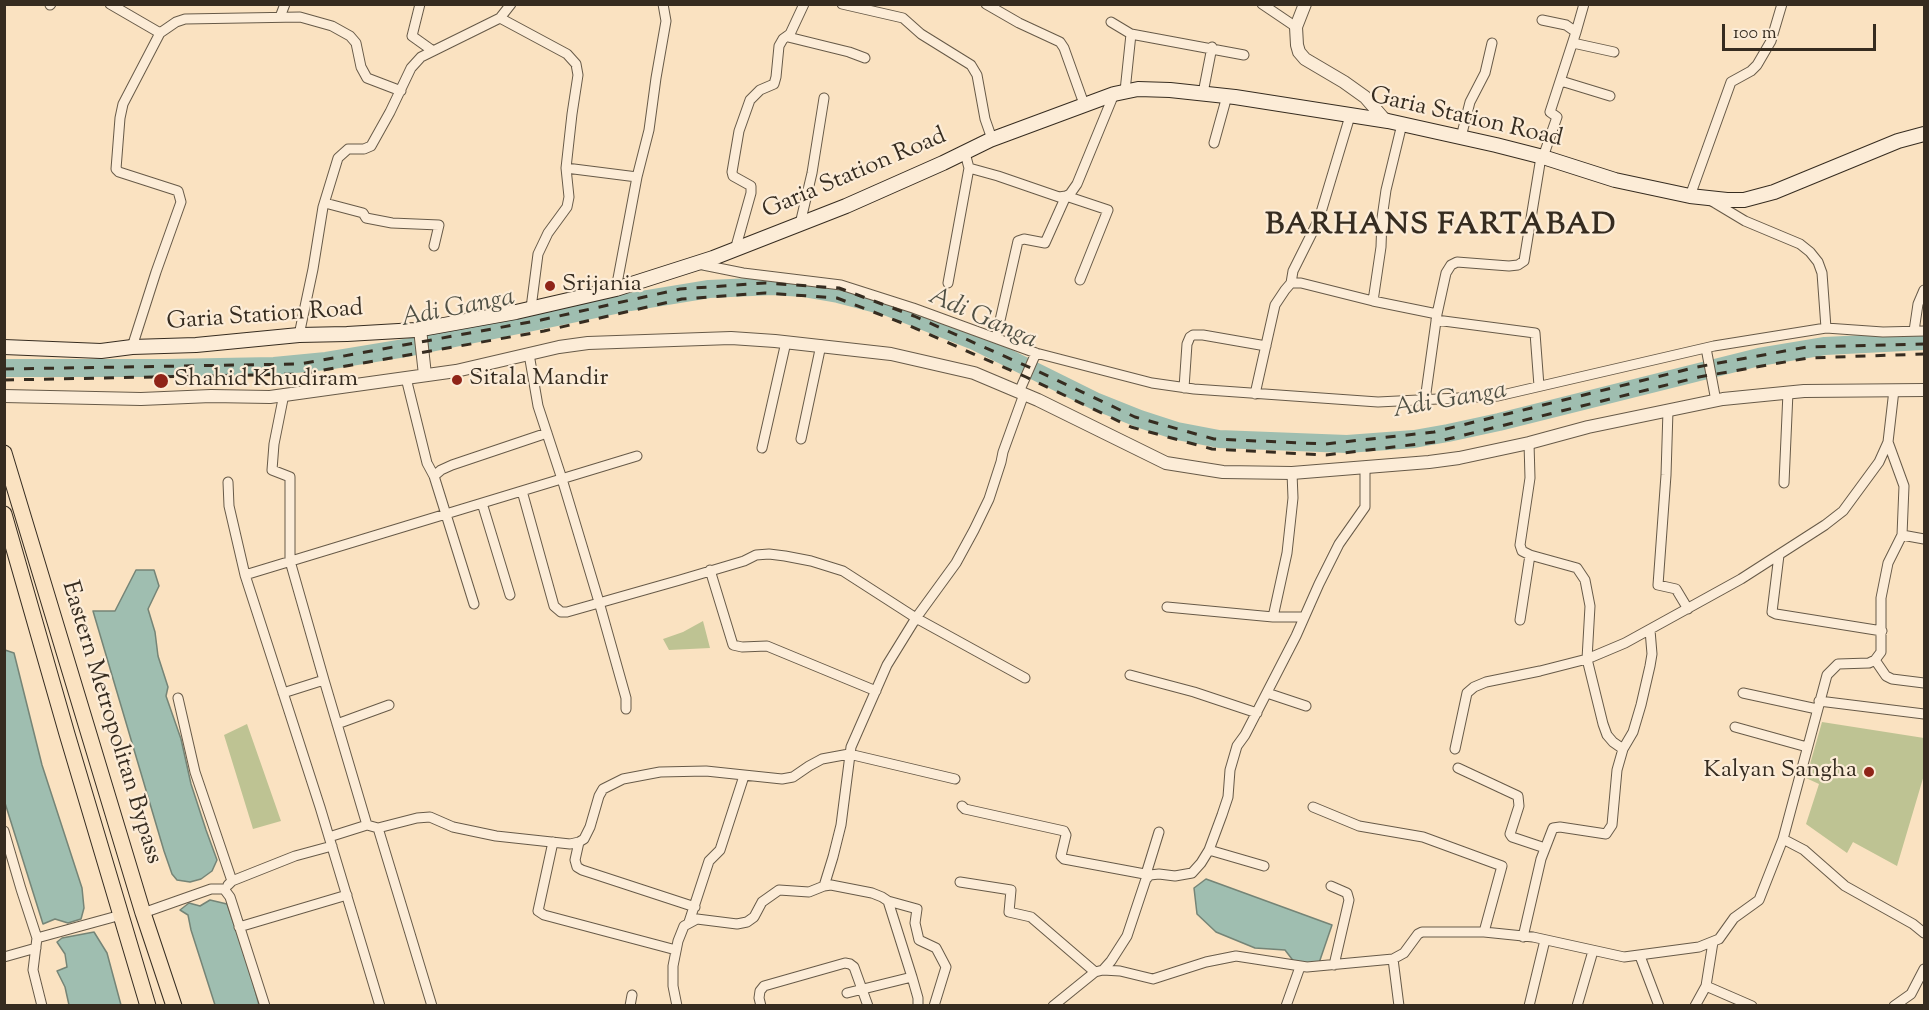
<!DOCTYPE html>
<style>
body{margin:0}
#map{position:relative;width:1929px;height:1010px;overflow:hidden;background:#fae2c1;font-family:"Sorts Mill Goudy",serif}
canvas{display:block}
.frame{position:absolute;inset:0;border:6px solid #362c20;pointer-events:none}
.scale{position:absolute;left:1722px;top:24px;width:154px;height:27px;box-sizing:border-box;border:3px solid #362c20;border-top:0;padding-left:8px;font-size:18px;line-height:21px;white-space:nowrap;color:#362c20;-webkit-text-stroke:4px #fcecd7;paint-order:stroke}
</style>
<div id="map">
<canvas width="1929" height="1010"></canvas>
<div class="frame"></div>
<div class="scale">100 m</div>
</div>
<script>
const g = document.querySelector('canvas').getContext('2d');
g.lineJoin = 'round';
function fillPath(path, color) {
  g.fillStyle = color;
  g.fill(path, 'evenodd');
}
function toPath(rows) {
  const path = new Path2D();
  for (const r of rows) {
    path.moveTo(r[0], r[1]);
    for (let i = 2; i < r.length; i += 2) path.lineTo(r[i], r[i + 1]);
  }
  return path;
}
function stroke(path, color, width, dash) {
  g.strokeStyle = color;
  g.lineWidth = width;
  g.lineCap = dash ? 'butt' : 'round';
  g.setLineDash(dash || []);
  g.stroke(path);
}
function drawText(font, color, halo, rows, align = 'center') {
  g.font = font + ' "Sorts Mill Goudy",serif';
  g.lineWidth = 4.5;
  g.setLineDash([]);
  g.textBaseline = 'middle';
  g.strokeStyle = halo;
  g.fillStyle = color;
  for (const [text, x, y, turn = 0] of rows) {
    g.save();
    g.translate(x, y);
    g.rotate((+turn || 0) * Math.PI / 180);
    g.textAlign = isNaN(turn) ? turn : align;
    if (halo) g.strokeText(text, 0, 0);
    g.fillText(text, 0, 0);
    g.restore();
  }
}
fillPath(toPath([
 [703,621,710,648,669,650,663,639,683,632],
 [1822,722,1924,738,1924,775,1897,866,1853,842,1847,853,1806,824,1819,784,1806,778],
 [247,724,281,821,253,829,224,735]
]), '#bec393');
const water = toPath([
 [136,570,154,570,159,586,148,609,155,632,158,656,168,687,166,696,181,739,191,784,206,830,217,860,212,871,201,879,190,882,177,880,172,874,164,851,93,611,115,611,136,570],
 [5,650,14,653,42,765,82,888,84,908,81,919,68,923,55,919,43,924,5,803,5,650],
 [1206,879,1332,925,1319,963,1295,963,1285,950,1255,948,1216,932,1197,914,1194,888,1206,879],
 [210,900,227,904,249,968,259,1005,215,1005,191,930,188,915,180,910,189,903,200,906,210,900],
 [94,932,107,953,121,1005,69,1005,65,987,57,971,67,967,65,954,57,942,62,938,94,932]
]);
fillPath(water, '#9fbeb0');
stroke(water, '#758476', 1.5);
stroke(toPath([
 [4,368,165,368,274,366,326,361,411,347,630,302,709,289,773,286,803,288,838,294,888,307,972,340,1095,401,1140,419,1177,431,1219,439,1347,444,1414,439,1448,433,1499,422,1759,357,1825,346,1924,341]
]), '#9fbeb0', 18);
const minor = toPath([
 [110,4,160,33],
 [420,4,412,36,433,51],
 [842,4,903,18,921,34,971,65,977,75,985,119,992,139],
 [986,4,1019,23,1060,42,1064,48,1084,104],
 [1262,4,1296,27],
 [50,5,51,4],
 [280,17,285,4],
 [500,18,567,54,576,64,578,75,572,114,566,168,637,177],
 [1542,20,1566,25,1576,32,1550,112,1557,117,1543,157],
 [1111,22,1131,34],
 [1576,32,1584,4],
 [788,37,849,52,865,58],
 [1573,43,1614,52],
 [1561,81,1610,96],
 [1125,91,1131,34,1244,55],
 [1203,93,1212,47],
 [1461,137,1470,102,1485,73,1492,43],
 [1214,143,1227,96],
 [969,168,998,176,1059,197,1066,196,1070,194,1077,184,1114,94],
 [1690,196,1731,82,1751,71,1757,65,1771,41,1782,4],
 [1710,200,1745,221,1800,244,1810,252,1818,262,1822,273,1826,328],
 [325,203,363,213,366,218,392,223,439,225,434,246],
 [800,224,812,173,824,98],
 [735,250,751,193,751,186,733,176,732,172,739,131,750,100,760,90,774,84,776,77,779,46,783,39,790,34,804,4],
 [698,264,743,273,841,285,913,308,1036,353,1152,383,1194,389,1378,402,1498,396,1714,346,1826,328,1883,332,1924,331],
 [948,283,969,168,965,153],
 [1291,283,1293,271,1319,219,1350,116],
 [616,289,637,177,649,130,656,78,666,21,663,4],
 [1373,301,1437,314],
 [531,308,538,254,548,233,567,207,569,197,566,168],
 [1436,320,1535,333,1539,386],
 [1914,331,1918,304,1924,290],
 [299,335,313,269,323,207,338,158,348,149,364,149,371,146,390,112,411,68,421,57,500,18,511,4],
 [996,338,1018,241,1024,239,1045,243,1066,196,1108,210,1080,280],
 [132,347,156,272,181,202,178,191,119,172,116,169,120,118,123,104,160,33,176,22,185,19,300,17,332,26,350,36,356,43,361,67,367,78,401,91],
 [1706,348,1716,401],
 [529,354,538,406,562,479,599,602,626,698,626,709],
 [406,378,427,463,434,476],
 [1184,388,1187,344,1190,337,1193,335,1203,335,1266,346],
 [1019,392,1036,353],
 [1255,394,1275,305,1285,290,1291,283,1301,283,1373,301,1381,247,1382,218,1386,190,1402,124],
 [1425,400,1437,314,1446,273,1451,265,1457,262,1509,266,1518,265,1524,261,1541,157],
 [1668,410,1666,475,1658,585,1676,589,1688,609],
 [801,439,821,345],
 [1888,442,1904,486,1902,535],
 [762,448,786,342],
 [228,482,229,506,245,575],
 [1784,483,1788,392],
 [522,491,554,606,561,612,567,612,680,580,744,561,756,555,769,554,785,556,811,561,843,571,916,618,1025,678],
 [482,503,510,595],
 [1924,539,1902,535,1888,563,1881,598,1881,652,1875,660,1869,663,1838,664,1827,675,1783,839,1804,850,1845,886,1913,924,1924,933],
 [1530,555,1577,568,1585,580,1590,606,1587,659,1603,724,1607,735,1613,742,1623,749],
 [1779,555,1772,612,1776,614,1882,631],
 [710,570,733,645,742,647,767,646,876,691],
 [474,604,434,476,441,470,452,465,547,433],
 [1167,607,1273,617,1304,617],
 [1273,617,1287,553,1293,498,1292,473],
 [1520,620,1530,555,1522,551,1520,545,1530,478,1529,443],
 [1875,660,1886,676,1892,679,1924,683],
 [1130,675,1194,692,1257,713],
 [324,680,367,825,378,828,417,818,430,817,453,827,496,836,570,844,579,842,584,839,590,827,599,796,603,789,623,779,660,772,706,771,782,779,793,777,809,766,822,759,849,754,955,779],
 [283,693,324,680,290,561,290,477,272,470,274,444,284,394],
 [1267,693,1306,706],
 [1743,693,1817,709],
 [178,698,195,772,232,881],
 [1819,701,1924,714],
 [337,724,389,705],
 [1735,727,1807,747],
 [1455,749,1467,693,1474,687,1486,682,1540,671,1587,659,1625,643,1741,579,1825,525,1843,511,1879,462,1888,442,1894,390],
 [1458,768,1518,796,1519,806,1510,834,1512,837,1545,848],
 [962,806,965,809,1064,831,1066,835,1061,856,1064,859,1150,875,1159,874,1175,876,1192,873,1201,863,1209,850,1222,815,1228,797,1230,770,1237,746,1245,735,1296,636,1319,584,1339,544,1365,507,1365,467],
 [1313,807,1359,826,1423,837,1502,866,1484,932],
 [378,828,432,1006],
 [4,831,21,889,37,938,121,915],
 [329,837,367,825],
 [553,842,538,911,544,915,676,950],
 [579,842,575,860,577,867,582,870,695,907],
 [1209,850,1264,866],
 [1146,874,1159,832],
 [960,882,1011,890,1009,912,1031,917,1095,972],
 [228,885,232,881,295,856,332,846],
 [824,886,833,857,841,825,851,747,887,665,916,618,956,563,974,530,989,499,1001,462,1003,452,1024,394],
 [1331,886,1347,893,1349,900,1334,965],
 [888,901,917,909,915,923,919,940,936,948,946,967,934,1006],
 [143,913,211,889,224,889,230,897,265,1006],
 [689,922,709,861,720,850,744,776],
 [239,927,347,895],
 [1523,937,1541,859,1553,828,1560,827,1606,834,1612,825,1617,770,1623,749,1633,732,1641,705,1650,666,1652,654,1650,630],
 [37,938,33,970,42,1006],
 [1713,942,1706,986,1752,1006],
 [1640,956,1659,1006],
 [4,957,36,948],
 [1393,959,1399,1006],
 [1103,970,1111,961,1127,936,1146,879,1150,875],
 [847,993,912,977],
 [380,1006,320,807,245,575,637,456],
 [630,1006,632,995],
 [677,1006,673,986,673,966,678,941,684,926,697,919,737,924,747,922,754,917,762,902,779,890,809,892,824,886,831,885,872,893,882,897,888,901,912,977,918,998,918,1006],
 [761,1006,759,998,760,991,764,986,845,963,850,964,854,967,868,1006],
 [1053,1006,1095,972,1103,970,1120,971,1153,979,1206,962,1236,956,1307,967,1393,959,1404,953,1418,934,1422,932,1484,932,1533,937,1624,957,1699,947,1719,939,1734,918,1759,900,1783,839],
 [1286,1006,1300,967],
 [1529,1006,1545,940],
 [1577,1006,1593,951],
 [1695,1006,1706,986],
 [1894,1006,1911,994,1924,969]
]);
const tertiary = toPath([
 [1305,4,1296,27,1297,45,1299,52,1305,59,1344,82,1365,97,1385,120],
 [420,329,425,375],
 [4,396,141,399,211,396,270,397,456,371,559,347,588,343,731,338,775,341,891,354,974,373,1038,400,1166,463,1223,472,1292,473,1429,462,1459,458,1529,443,1588,427,1723,399,1804,391,1924,390]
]);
const secondary = toPath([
 [4,347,101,351,132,347,196,345,299,335,347,334,416,330,516,312,616,289,713,258,846,206,943,163,990,140,1114,94,1138,89,1170,90,1235,97,1388,121,1496,145,1543,157,1615,180,1690,196,1727,200,1744,200,1774,192,1898,141,1924,134]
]);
const primary = toPath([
 [4,453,143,913,174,1006],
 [4,514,67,734,148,1006]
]);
stroke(minor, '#675a48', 11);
stroke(tertiary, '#675a48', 14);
stroke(secondary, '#362c20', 16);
stroke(primary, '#362c20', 17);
stroke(minor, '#fcecd7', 9);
stroke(tertiary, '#fcecd7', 12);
stroke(secondary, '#fcecd7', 14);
stroke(primary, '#fae2c1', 15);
stroke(toPath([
 [4,369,300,364,541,320,680,289,765,283,839,288,914,316,1031,368,1135,417,1214,439,1325,444,1434,432,1697,367,1807,347,1924,344],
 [4,380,301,374,544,331,682,299,765,293,837,298,910,326,1026,377,1131,427,1212,449,1326,455,1436,442,1699,377,1808,358,1924,354]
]), '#362c20', 3, [10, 10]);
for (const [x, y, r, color] of [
 [550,286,6,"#8f2418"],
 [457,380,6,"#8f2418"],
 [161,381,8,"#8f2418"],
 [1869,772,6,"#8f2418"]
]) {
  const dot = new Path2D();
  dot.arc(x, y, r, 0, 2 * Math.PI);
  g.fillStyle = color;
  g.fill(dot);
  stroke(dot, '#fcecd7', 2);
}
drawText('24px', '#362c20', '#fcecd7', [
 ["Garia Station Road",1466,119,13],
 ["Garia Station Road",855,175,-23],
 ["Garia Station Road",265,317,-4],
 ["Eastern Metropolitan Bypass",110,723,73]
]);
drawText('24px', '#362c20', '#fcecd7', [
 ["Srijania",562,286],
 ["Sitala Mandir",469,380],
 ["Shahid Khudiram",174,381],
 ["Kalyan Sangha",1857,772,"right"]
], 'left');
drawText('italic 26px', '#505044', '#fcecd7', [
 ["Adi Ganga",458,310,-11],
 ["Adi Ganga",982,320,24],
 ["Adi Ganga",1450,402,-10]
]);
g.letterSpacing = '1.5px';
drawText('bold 30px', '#362c20', '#fcecd7', [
 ["BARHANS FARTABAD",1441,228]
]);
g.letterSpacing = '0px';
</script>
